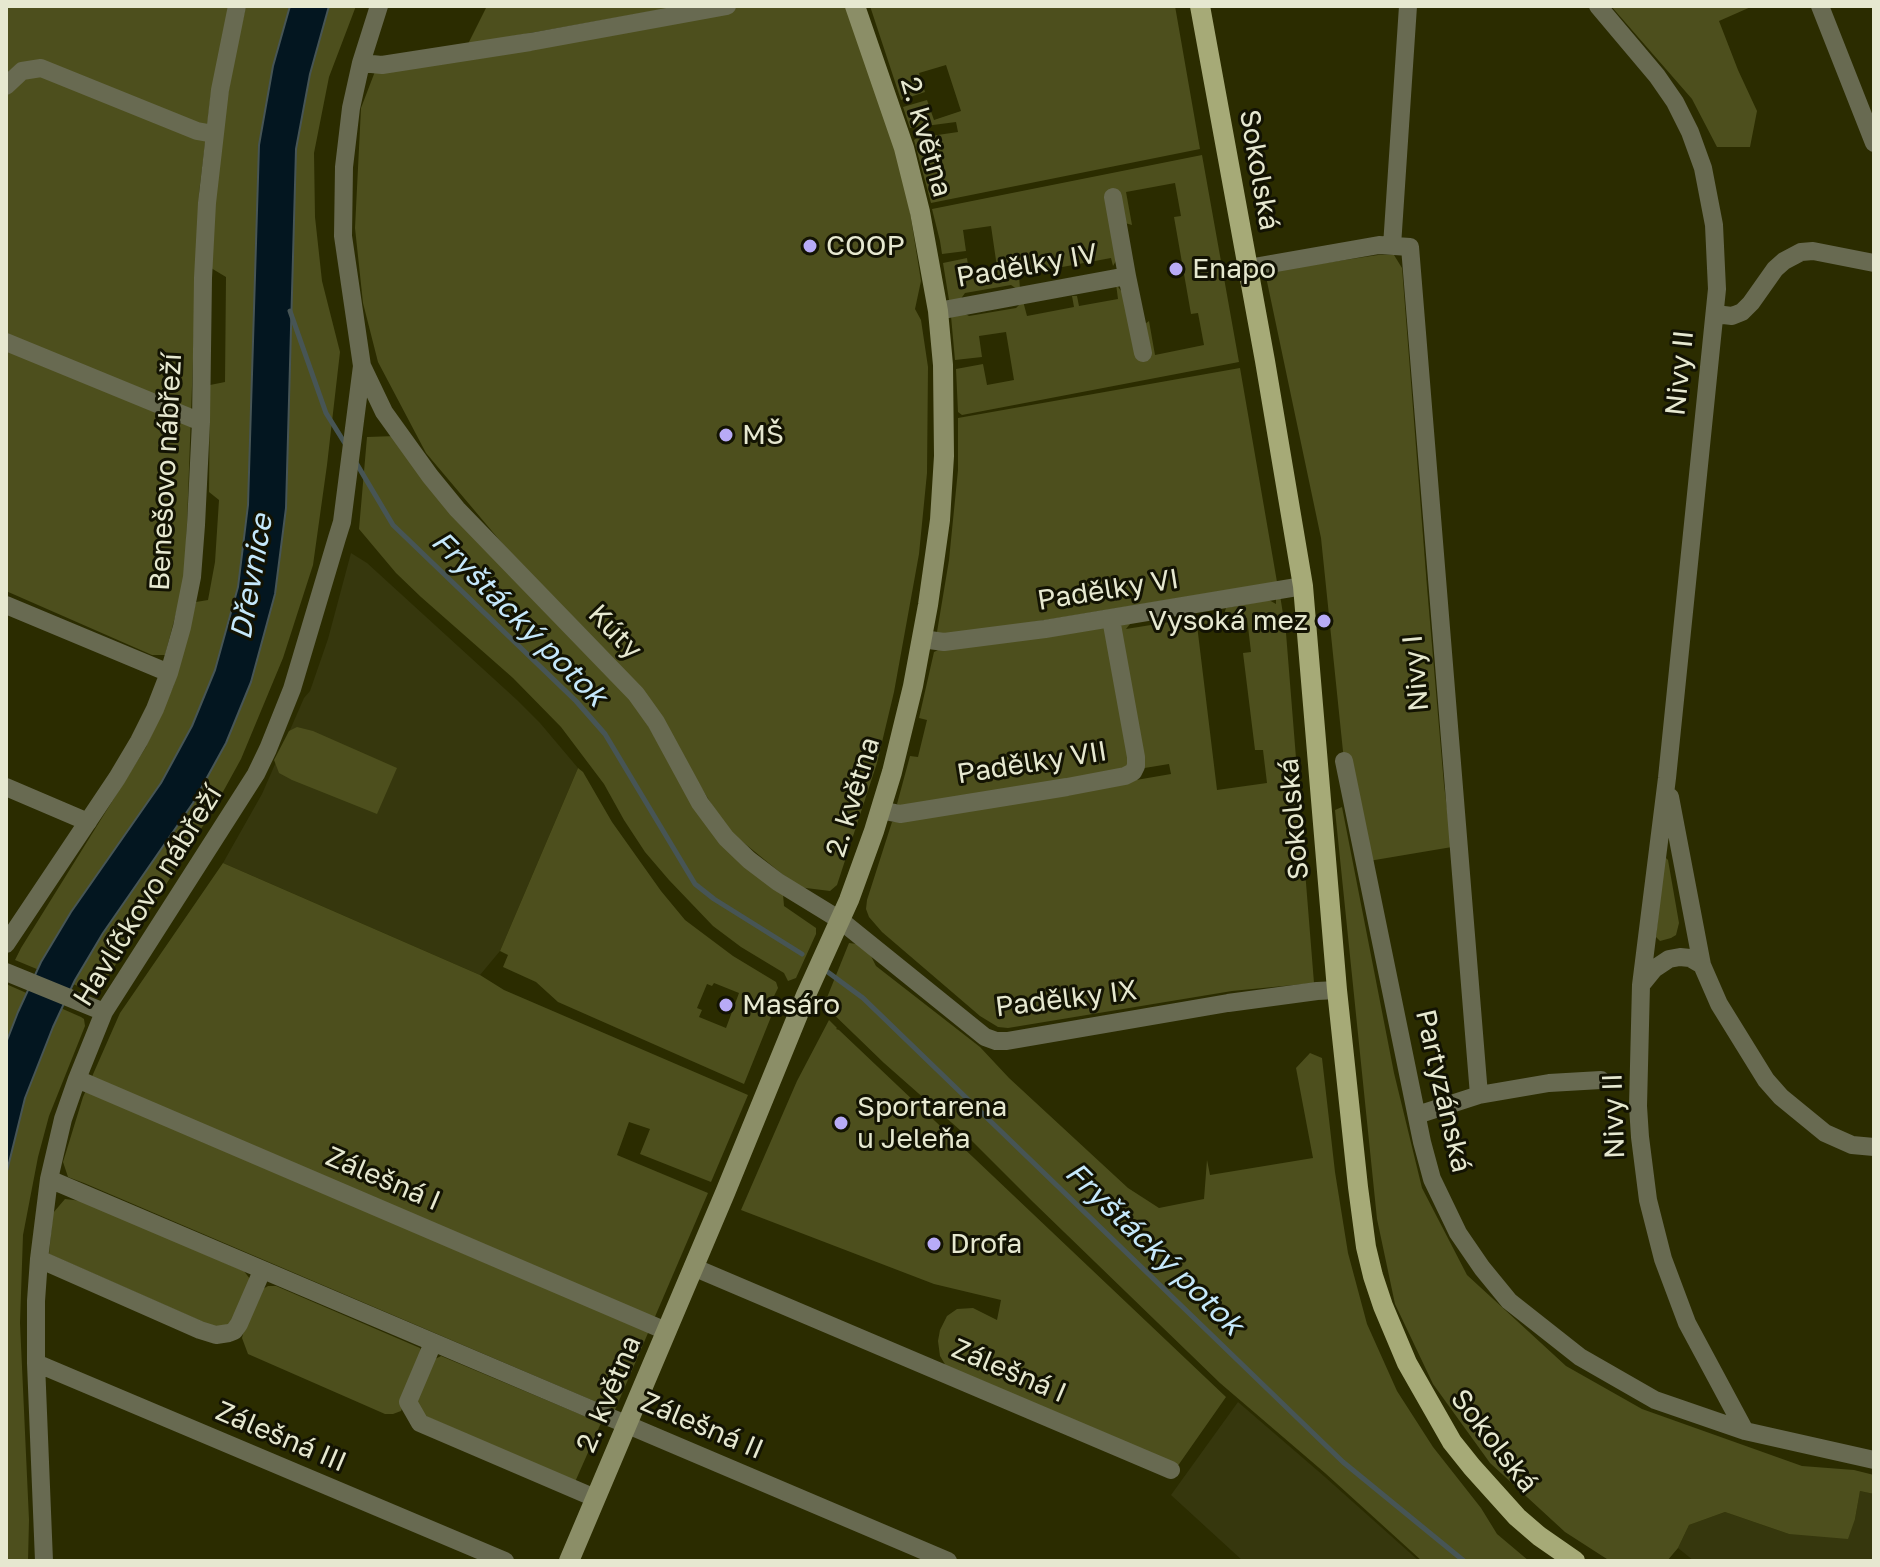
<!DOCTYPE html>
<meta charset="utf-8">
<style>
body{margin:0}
#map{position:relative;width:1880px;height:1567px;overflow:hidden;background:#2b2c00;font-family:"Golos Text",sans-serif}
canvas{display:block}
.frame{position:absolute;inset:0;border:8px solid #e6e8d0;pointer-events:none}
</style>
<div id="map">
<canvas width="1880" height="1567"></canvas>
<div class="frame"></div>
</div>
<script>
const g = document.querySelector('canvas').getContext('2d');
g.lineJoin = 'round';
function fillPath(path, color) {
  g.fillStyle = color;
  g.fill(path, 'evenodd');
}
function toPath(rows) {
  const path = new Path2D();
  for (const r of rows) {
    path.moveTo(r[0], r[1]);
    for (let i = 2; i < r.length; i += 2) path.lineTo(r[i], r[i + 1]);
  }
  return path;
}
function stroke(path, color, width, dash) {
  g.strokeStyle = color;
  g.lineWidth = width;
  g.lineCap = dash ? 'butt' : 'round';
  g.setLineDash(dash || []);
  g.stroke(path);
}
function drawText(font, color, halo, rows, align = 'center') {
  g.font = font + ' "Golos Text",sans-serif';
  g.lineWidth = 6;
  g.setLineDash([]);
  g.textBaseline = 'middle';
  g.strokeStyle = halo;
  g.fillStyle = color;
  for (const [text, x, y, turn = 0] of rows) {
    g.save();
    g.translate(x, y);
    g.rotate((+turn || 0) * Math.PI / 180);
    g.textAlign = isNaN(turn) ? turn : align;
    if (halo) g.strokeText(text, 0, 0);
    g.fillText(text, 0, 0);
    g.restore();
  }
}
fillPath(toPath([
 [351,553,367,563,517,700,540,723,578,768,500,951,480,975,223,863,262,794,304,698,310,691,328,639],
 [1238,1402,1325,1477,1419,1561,1243,1561,1171,1495],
 [1860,1491,1874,1494,1874,1561,1694,1561,1678,1548,1689,1525,1725,1512,1789,1534,1855,1519]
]), '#36370d');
fillPath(toPath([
 [6,6,230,6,211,94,199,193,185,579,165,655,152,655,6,591],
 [246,6,356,6,329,77,314,153,315,217,322,281,340,352,327,465,313,565,283,658,241,759,213,810,97,994,15,960,21,948,146,747,173,687,196,602,208,600,215,562,219,500,209,492,210,385,225,382,226,277,211,268,218,149,237,44],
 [487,6,682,6,468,44],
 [701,6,847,6,902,162,921,281,915,309,921,320,928,367,927,473,919,554,894,692,877,763,837,885,830,891,798,887,727,829,681,755,426,453,378,362,363,303,355,228,361,108,379,61],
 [870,6,1175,6,1200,149,931,203,914,140,917,138,958,132,956,122,910,128,903,107,927,100,934,120,961,111,946,65,919,73,925,92,901,100],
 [1611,6,1753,6,1719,21,1738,70,1757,111,1750,147,1717,147,1692,99],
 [1202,155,1239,362,962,415,958,412,956,369,983,364,987,385,1014,380,1006,332,979,336,982,357,955,360,951,316,962,312,969,316,1016,308,1023,301,1027,316,1074,307,1072,296,1077,296,1079,306,1118,299,1116,284,1145,324,1149,321,1155,355,1204,345,1198,313,1191,314,1174,217,1181,216,1175,183,1126,192,1132,225,1125,223,1117,259,1113,266,1111,258,1019,275,1020,289,1017,289,1011,285,965,293,960,300,949,300,943,263,967,258,970,279,998,274,991,226,963,230,966,251,942,254,940,241,932,209],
 [1378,255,1394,255,1402,268,1427,587,1444,785,1452,847,1363,862,1344,761,1321,538,1265,272],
 [1240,368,1277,582,936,638,949,560,958,470,958,418],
 [396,436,621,683,649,727,683,787,783,894,784,906,816,928,816,934,796,978,788,981,784,973,741,947,713,926,669,880,645,852,624,820,604,784,561,727,513,678,421,597,396,573,359,529,367,437],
 [1276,595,1280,595,1286,633,1314,983,1232,991,1008,1028,998,1027,980,1016,882,932,869,917,866,909,867,900,892,822,1171,774,1169,764,906,807,899,806,897,804,910,756,918,757,927,720,919,718,934,652,940,649,1134,619,1126,629,1182,620,1186,620,1188,627,1194,626,1194,622,1201,619,1203,615,1224,614,1226,608,1269,600,1276,604],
 [1247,618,1251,652,1243,653,1255,750,1263,750,1267,783,1217,790,1197,625],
 [297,727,313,731,397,768,377,814,292,780,279,773,274,760,289,731],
 [578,768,583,772,612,822,661,891,685,920,733,956,776,982,778,988,773,998,777,1002,744,1084,558,1002,536,982,503,967,508,955,500,951],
 [714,983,739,993,726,1028,699,1017,702,1010,697,1008,707,984,712,986],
 [1342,807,1394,1073,1422,1188,1467,1275,1566,1366,1642,1409,1802,1466,1854,1470,1874,1475,1874,1494,1860,1491,1855,1519,1848,1539,1789,1534,1725,1512,1689,1525,1678,1548,1667,1561,1610,1561,1565,1532,1490,1463,1433,1384,1395,1304,1377,1219,1335,810],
 [1664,856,1668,860,1679,923,1676,935,1671,938,1660,941,1656,937],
 [223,863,480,975,504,990,748,1095,711,1182,640,1154,650,1129,629,1122,617,1155,708,1193,615,1410,84,1183,68,1177,63,1162,83,1097,120,1013],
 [849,943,857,944,870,954,876,966,980,1047,1009,1078,1128,1188,1159,1208,1204,1199,1207,1160,1210,1175,1313,1158,1296,1068,1310,1053,1322,1058,1335,1172,1348,1253,1367,1324,1397,1391,1433,1447,1481,1508,1497,1534,1529,1561,1422,1561,1325,1473,1220,1383,1033,1202,969,1138,884,1063,824,1005],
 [6,984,81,1017,84,1019,85,1026,49,1116,38,1157,23,1235,20,1323,29,1520,28,1561,6,1561],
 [829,1020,837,1028,836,1029,839,1030,1226,1397,1177,1467,946,1366,940,1356,938,1341,940,1330,947,1316,957,1309,973,1308,997,1320,1001,1300,934,1284,741,1210,797,1081],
 [65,1199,82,1201,244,1271,250,1279,229,1327,219,1329,49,1254,53,1213],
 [268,1286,276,1286,420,1348,424,1357,401,1411,393,1414,385,1414,248,1354,242,1338,246,1322,261,1290],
 [441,1356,601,1423,575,1482,423,1415,416,1403,435,1359]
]), '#4d4f1d');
const water = toPath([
 [290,6,329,6,310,74,296,149,286,508,275,594,251,682,226,743,193,803,103,933,75,980,53,1027,25,1098,6,1175,6,1043,18,1012,41,962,71,912,161,783,192,726,215,670,238,587,248,505,259,145,273,66,290,6]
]);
fillPath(water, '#031620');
stroke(water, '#475555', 2);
stroke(toPath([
 [290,311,326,413,346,445],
 [355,461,393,525,576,701,605,734,695,884,714,899,802,954],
 [825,970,863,998,1343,1462,1464,1561]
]), '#475555', 5);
stroke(toPath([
 [1598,6,1657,76,1675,102,1690,132,1703,168,1714,225,1717,289,1667,778,1641,985,1638,1106,1640,1137,1648,1200,1663,1259,1687,1323,1745,1431],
 [1820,6,1874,143],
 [361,63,382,65,530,42,727,6],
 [6,86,22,71,41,68,197,131,214,134],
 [1113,197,1127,276,1143,353],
 [1392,246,1408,6],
 [1248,268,1379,245,1410,247,1479,1095],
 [938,311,1127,276],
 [1715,314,1732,316,1742,312,1751,303,1775,269,1784,261,1801,252,1813,251,1874,263],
 [6,342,201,422],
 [362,366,384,412,430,476,457,509,636,694,656,722,700,803,726,838,749,860,778,882,840,920,985,1037,996,1041,1007,1041,1228,1003,1317,991,1337,990],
 [6,605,169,673],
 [922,639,944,642,1045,629,1303,586],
 [1344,761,1422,1142,1432,1179,1458,1233,1482,1268,1509,1301,1580,1357,1655,1400,1745,1431,1874,1460],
 [6,787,88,822],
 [1670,797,1702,965,1719,1004,1766,1080,1781,1097,1825,1133,1852,1145,1874,1147],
 [880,810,900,814,1067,787,1125,776,1133,772,1136,766,1136,757,1111,619],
 [6,944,117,778,139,741,155,709,169,673,182,627,192,577,196,525,201,422,203,278,207,203,220,90,237,6],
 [6,972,104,1012],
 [1641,985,1654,969,1669,959,1680,957,1690,958,1702,965],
 [77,1079,666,1331],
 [1417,1115,1479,1095,1549,1083,1601,1080],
 [49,1179,948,1561],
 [39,1259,200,1330,216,1335,229,1333,234,1331,239,1324,262,1271],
 [693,1267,1171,1470],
 [433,1343,408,1402,420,1423,595,1498],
 [36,1363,505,1561],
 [44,1561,36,1363,36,1301,39,1259,49,1179,63,1119,77,1079,104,1012,256,774,268,749,292,689,337,538,342,522,362,366,343,236,344,167,351,108,361,63,379,6]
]), '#686a51', 18);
stroke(toPath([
 [569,1561,725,1193,806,995,849,900,874,831,892,772,913,686,928,605,940,520,944,456,943,365,938,311,920,212,904,148,855,6]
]), '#8b8e67', 20);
stroke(toPath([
 [1200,6,1265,361,1303,586,1337,990,1358,1187,1366,1247,1373,1276,1383,1306,1407,1363,1452,1442,1472,1467,1517,1517,1539,1536,1575,1561]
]), '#a6aa77', 20);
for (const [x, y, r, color] of [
 [810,246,8,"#b8abf7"],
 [1176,269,8,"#b8abf7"],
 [726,435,8,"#b8abf7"],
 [1324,621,8,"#b8abf7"],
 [726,1005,8,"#b8abf7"],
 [841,1123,8,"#b8abf7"],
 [934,1244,8,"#b8abf7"]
]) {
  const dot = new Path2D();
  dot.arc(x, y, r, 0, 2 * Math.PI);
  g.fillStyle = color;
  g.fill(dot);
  stroke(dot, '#131303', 3);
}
drawText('28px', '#e6e8d0', '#131303', [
 ["2. května",926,137,74],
 ["Sokolská",1259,170,80],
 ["Padělky IV",1027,266,-10],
 ["Nivy II",1680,373,-84],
 ["Benešovo nábřeží",166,472,-87],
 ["Padělky VI",1108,590,-9],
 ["Kúty",615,632,46],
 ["Nivy I",1416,673,-95],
 ["Padělky VII",1032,763,-9],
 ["2. května",853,797,-73],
 ["Sokolská",1294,819,-95],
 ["Havlíčkovo nábřeží",148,896,-58],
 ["Padělky IX",1066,999,-7],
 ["Partyzánská",1443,1091,77],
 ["Nivy II",1614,1116,-92],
 ["Zálešná I",383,1179,23],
 ["Zálešná I",1009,1371,23],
 ["2. května",609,1394,-67],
 ["Zálešná II",702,1426,23],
 ["Zálešná III",281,1437,23],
 ["Sokolská",1494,1441,52]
]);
drawText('28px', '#e6e8d0', '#131303', [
 ["COOP",826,246],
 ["Enapo",1192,269],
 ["MŠ",742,435],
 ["Vysoká mez",1308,621,"right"],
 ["Masáro",742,1005],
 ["Sportarena",857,1107],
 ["u Jeleňa",857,1139],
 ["Drofa",950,1244]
], 'left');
drawText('italic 30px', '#c5e8fb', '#131303', [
 ["Dřevnice",252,577,-80],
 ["Fryštácký potok",519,619,45],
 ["Fryštácký potok",1154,1249,44]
]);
</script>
